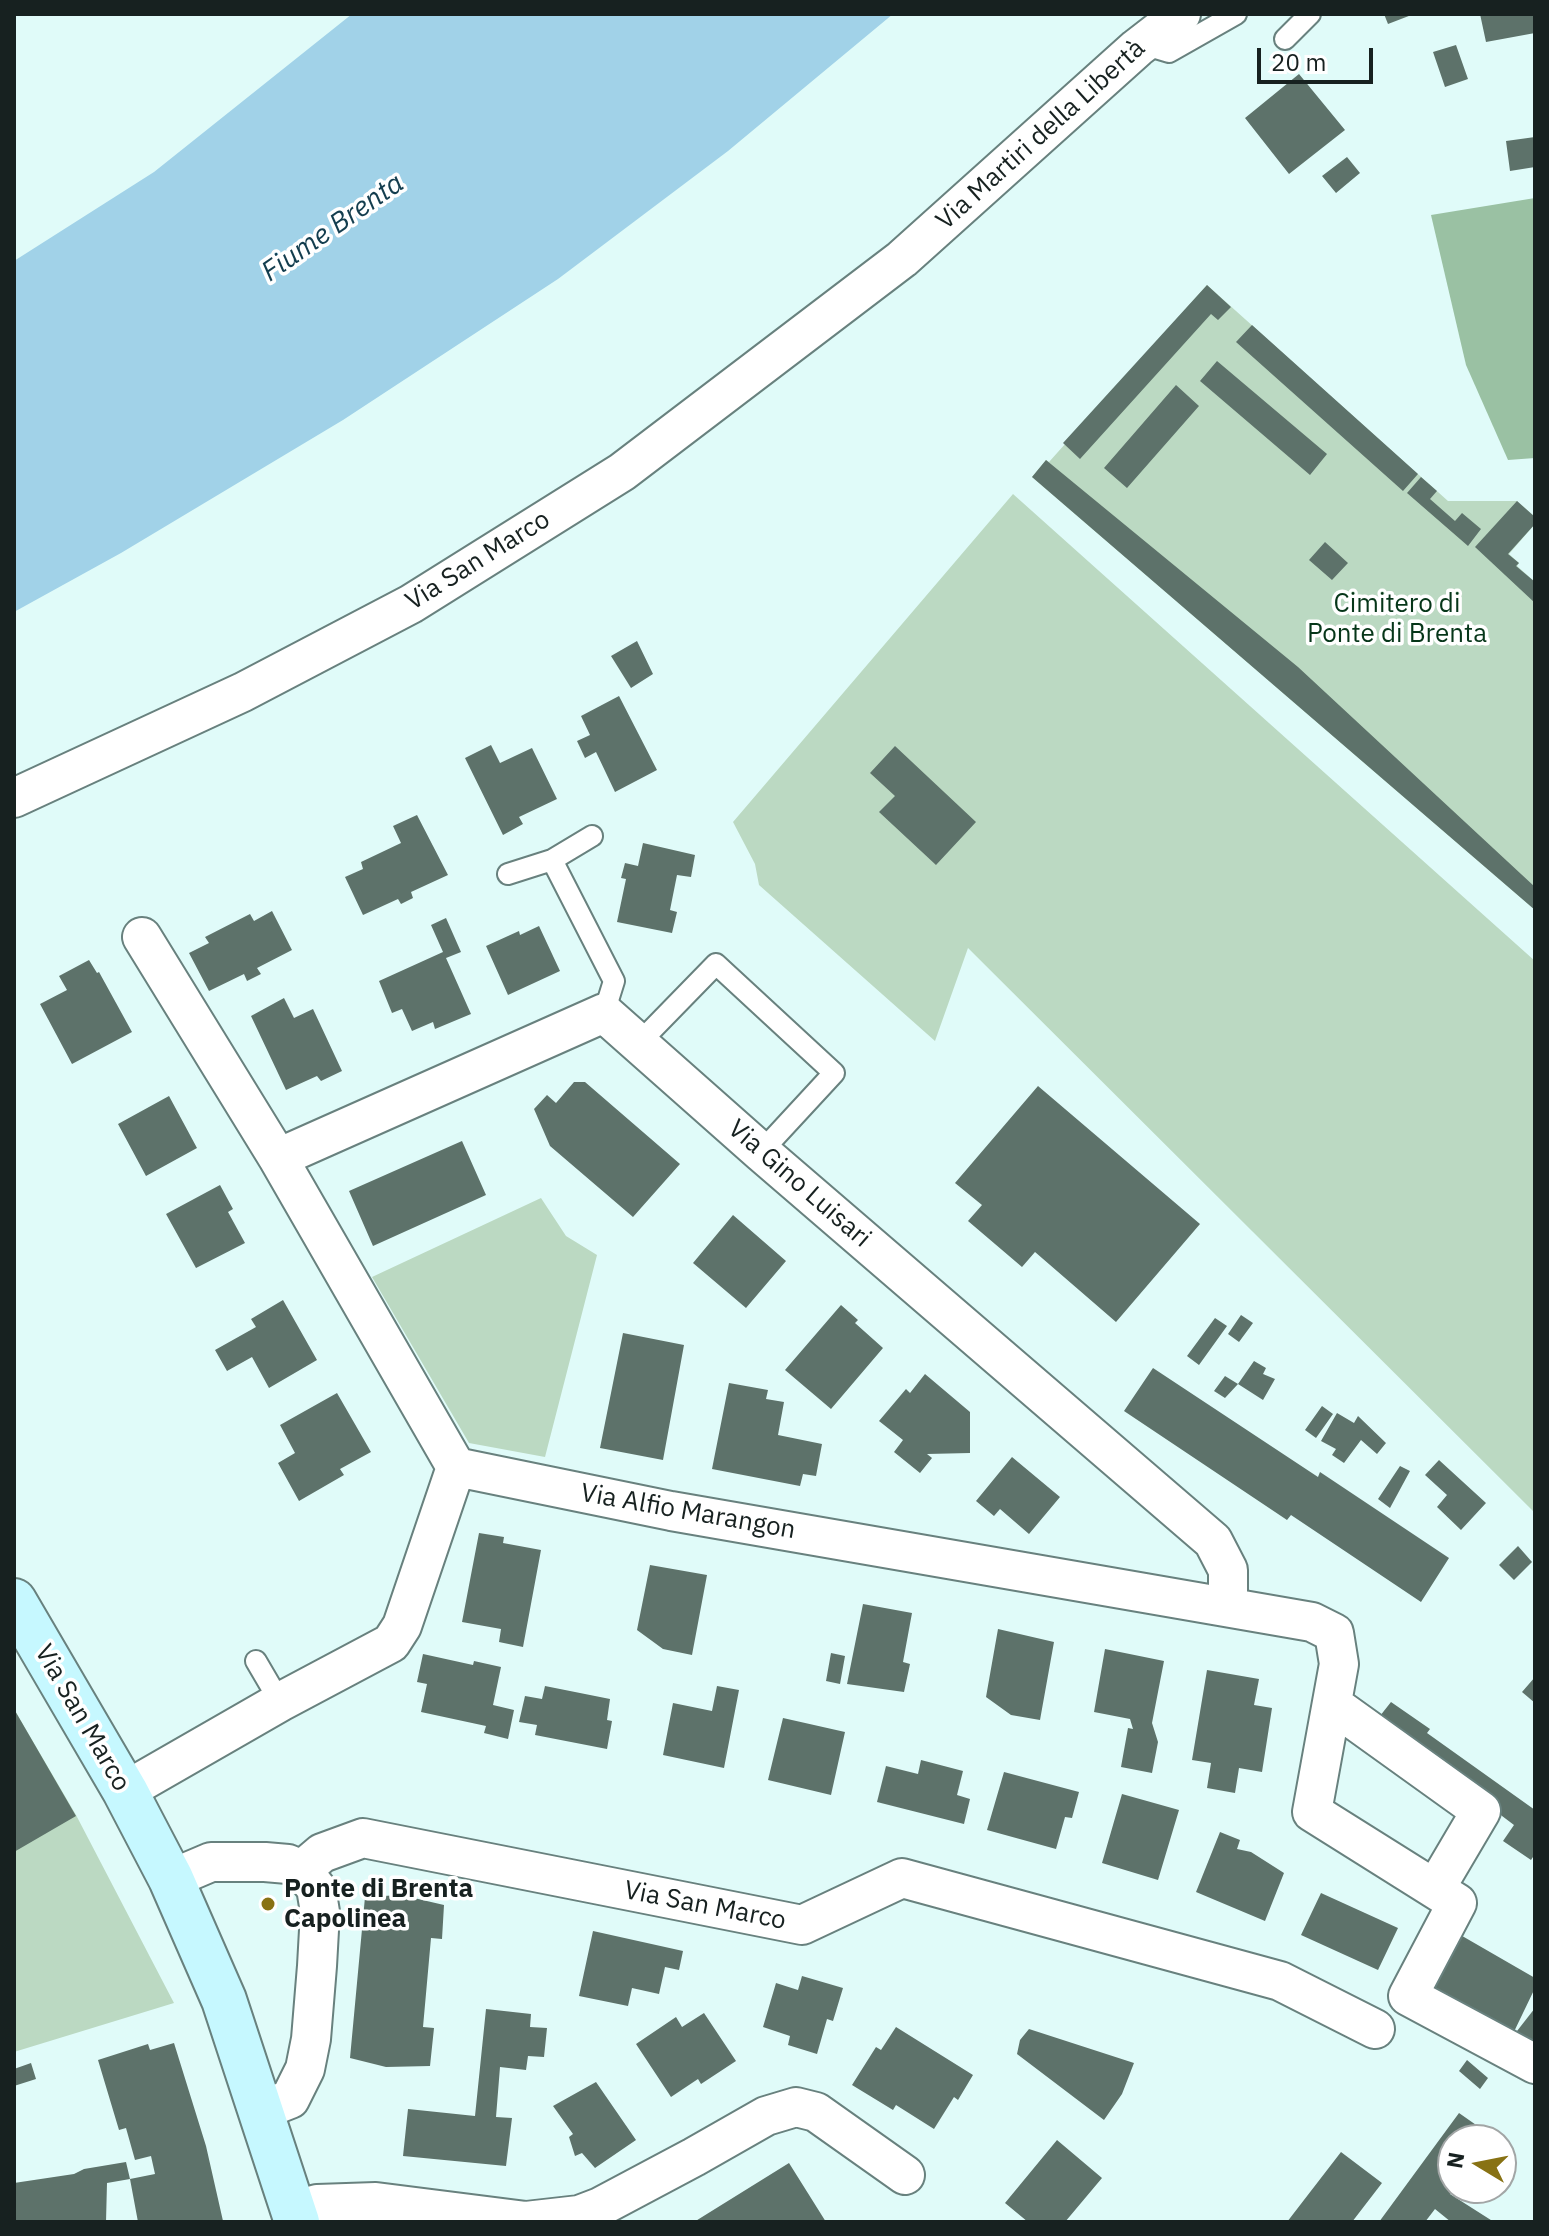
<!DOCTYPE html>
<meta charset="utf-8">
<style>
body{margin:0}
#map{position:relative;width:1549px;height:2236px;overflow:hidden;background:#e0fbf9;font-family:"IBM Plex Sans",sans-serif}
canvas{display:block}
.frame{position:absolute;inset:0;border:16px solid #172120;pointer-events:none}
.north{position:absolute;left:1437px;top:2124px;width:80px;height:80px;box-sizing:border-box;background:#fff;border:2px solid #a2a6a6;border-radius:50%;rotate:280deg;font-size:22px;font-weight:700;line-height:32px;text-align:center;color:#172120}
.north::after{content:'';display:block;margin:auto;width:28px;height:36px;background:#887214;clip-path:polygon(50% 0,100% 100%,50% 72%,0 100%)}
.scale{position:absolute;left:1257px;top:48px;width:116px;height:36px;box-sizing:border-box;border:4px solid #172120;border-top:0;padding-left:10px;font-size:24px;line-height:28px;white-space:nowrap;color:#172120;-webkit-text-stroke:6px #fff;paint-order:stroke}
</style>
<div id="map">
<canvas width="1549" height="2236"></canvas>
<div class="frame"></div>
<div class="north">N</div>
<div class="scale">20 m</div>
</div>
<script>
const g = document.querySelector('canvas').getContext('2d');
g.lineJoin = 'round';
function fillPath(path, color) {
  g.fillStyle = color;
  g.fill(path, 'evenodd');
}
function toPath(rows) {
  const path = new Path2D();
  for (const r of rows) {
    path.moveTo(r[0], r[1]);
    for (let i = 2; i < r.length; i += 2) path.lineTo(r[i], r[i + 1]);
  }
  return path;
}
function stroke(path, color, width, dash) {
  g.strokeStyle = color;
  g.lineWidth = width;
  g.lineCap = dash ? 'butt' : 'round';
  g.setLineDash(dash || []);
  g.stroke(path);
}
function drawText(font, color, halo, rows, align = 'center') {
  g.font = font + ' "IBM Plex Sans",sans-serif';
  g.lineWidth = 7;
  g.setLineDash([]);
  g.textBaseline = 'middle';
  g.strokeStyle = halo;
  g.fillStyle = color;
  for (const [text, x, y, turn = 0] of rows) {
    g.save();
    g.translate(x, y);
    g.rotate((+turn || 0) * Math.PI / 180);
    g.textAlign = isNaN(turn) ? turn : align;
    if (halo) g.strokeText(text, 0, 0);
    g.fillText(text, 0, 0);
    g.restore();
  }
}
fillPath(toPath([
 [1207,285,1448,501,1517,501,1535,517,1535,524,1509,554,1519,563,1517,566,1535,582,1535,910,1032,477,1046,460,1049,462],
 [1013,494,1535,961,1535,1513,968,948,935,1041,759,885,755,864,733,822],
 [541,1198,566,1236,597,1255,545,1457,469,1443,372,1277],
 [14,1709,76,1815,174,2003,14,2052]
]), '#bbd9c2');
fillPath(toPath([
 [1535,198,1535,458,1508,460,1466,365,1431,215]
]), '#9ac1a3');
fillPath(toPath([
 [352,14,893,14,728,151,558,279,343,420,121,553,14,612,14,261,154,172]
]), '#a1d2e8');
fillPath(toPath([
 [1384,14,1414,14,1388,24],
 [1480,14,1534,14,1535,33,1486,42],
 [1456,45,1468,79,1445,87,1433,52],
 [1299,74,1345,130,1289,174,1245,118],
 [1535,137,1535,167,1510,171,1506,141],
 [1347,157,1360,173,1336,193,1322,176],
 [1207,285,1231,307,1218,320,1211,314,1080,459,1063,443],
 [1252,325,1418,474,1403,491,1236,342],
 [1217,361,1327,454,1310,475,1200,381],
 [1176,385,1199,406,1127,488,1104,468],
 [1046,460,1298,667,1535,887,1535,910,1032,477],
 [1421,477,1437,491,1430,499,1455,521,1462,513,1481,529,1468,546,1407,493],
 [1517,501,1535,517,1535,524,1508,554,1519,563,1516,566,1535,582,1535,603,1475,547],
 [1325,542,1348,563,1332,580,1309,560],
 [637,641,653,674,631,688,611,656],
 [619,696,657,770,615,792,596,752,585,758,577,741,590,735,581,716],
 [491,745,500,763,532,748,557,799,519,817,523,824,503,835,465,758],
 [895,746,976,822,936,865,879,812,895,796,870,773],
 [417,815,448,875,411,892,413,898,401,904,398,899,363,915,345,877,363,869,361,862,401,843,393,826],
 [643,843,695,855,691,877,677,875,670,910,677,912,672,933,617,922,626,879,621,878,625,863,638,866],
 [272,911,292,950,257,968,261,974,247,981,244,974,209,991,189,953,209,943,205,937,250,914,254,921],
 [446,918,461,952,446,958,471,1014,435,1029,433,1022,412,1031,402,1009,392,1013,379,981,443,952,431,925],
 [539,926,560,971,508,995,486,946,519,931,520,935],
 [89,960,97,973,99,972,132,1032,72,1064,40,1004,67,990,59,976],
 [284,998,294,1018,313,1009,342,1071,321,1081,317,1076,286,1090,251,1016],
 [574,1082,585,1082,680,1164,633,1217,550,1146,534,1109,547,1095,556,1103],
 [1038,1086,1200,1224,1116,1322,1035,1252,1022,1267,968,1221,982,1205,955,1183],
 [169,1096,197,1148,146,1176,118,1124],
 [462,1141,486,1195,373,1246,349,1191],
 [220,1185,233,1209,228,1212,245,1243,196,1268,166,1214],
 [733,1215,786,1261,746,1308,693,1263],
 [283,1300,317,1360,269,1388,252,1357,227,1371,215,1350,256,1327,251,1319],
 [841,1305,858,1320,855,1323,883,1348,831,1409,785,1370],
 [1241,1315,1253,1323,1239,1342,1228,1334],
 [1215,1318,1227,1326,1199,1365,1187,1356],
 [623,1333,684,1345,663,1460,600,1448],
 [1254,1361,1266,1368,1263,1374,1275,1379,1263,1400,1238,1384],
 [1153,1368,1318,1477,1320,1472,1449,1558,1421,1602,1291,1515,1287,1520,1124,1411],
 [925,1374,970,1412,970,1453,927,1454,932,1458,920,1473,894,1452,903,1440,879,1421,906,1389,910,1393],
 [1225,1376,1238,1384,1225,1398,1214,1391],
 [729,1383,768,1390,766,1399,784,1402,778,1435,822,1444,816,1476,803,1474,800,1486,712,1469],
 [337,1393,371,1452,340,1469,344,1475,299,1501,278,1463,295,1453,280,1425],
 [1322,1406,1333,1414,1316,1438,1305,1430],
 [1337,1413,1354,1423,1358,1416,1386,1443,1377,1454,1361,1440,1344,1463,1332,1455,1336,1449,1321,1441],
 [1012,1457,1060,1497,1029,1534,1000,1509,994,1516,976,1501],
 [1439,1460,1486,1503,1461,1530,1437,1507,1447,1495,1425,1475],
 [1400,1466,1410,1471,1390,1508,1378,1499],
 [479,1533,504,1537,503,1543,541,1550,523,1647,499,1642,501,1629,462,1622],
 [1518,1546,1532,1562,1514,1580,1499,1565],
 [650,1565,707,1575,692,1655,663,1649,637,1630],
 [863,1604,912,1613,903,1662,910,1664,904,1692,847,1684],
 [998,1629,1054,1642,1040,1720,1011,1715,986,1697],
 [1105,1649,1164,1661,1152,1723,1158,1742,1152,1773,1121,1767,1128,1728,1133,1729,1130,1719,1094,1712],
 [831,1653,845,1656,840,1684,826,1681],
 [423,1654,473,1665,474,1661,501,1667,493,1705,514,1710,508,1739,484,1733,486,1726,421,1712,427,1684,417,1682],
 [1207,1670,1259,1679,1254,1705,1272,1708,1262,1772,1239,1768,1235,1793,1207,1788,1211,1763,1192,1760],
 [1535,1677,1535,1703,1522,1692],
 [545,1686,610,1699,607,1720,612,1721,607,1749,535,1735,537,1725,519,1722,525,1696,542,1699],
 [717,1686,739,1690,724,1768,663,1755,673,1703,712,1711],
 [1391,1702,1430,1729,1427,1733,1535,1810,1535,1854,1531,1860,1503,1841,1514,1825,1376,1721],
 [14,1709,76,1816,14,1852],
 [783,1718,845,1732,831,1795,768,1780],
 [921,1760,963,1771,957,1795,970,1799,964,1824,877,1802,886,1766,918,1774],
 [1004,1772,1079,1792,1072,1818,1065,1817,1056,1849,987,1830],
 [1122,1794,1179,1810,1158,1880,1102,1863],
 [1220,1832,1240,1840,1237,1849,1251,1852,1284,1873,1265,1921,1196,1892],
 [1321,1893,1398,1928,1378,1970,1301,1935],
 [401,1895,444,1905,442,1939,431,1938,423,2027,434,2028,430,2066,386,2067,350,2058,365,1897],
 [593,1931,683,1951,679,1970,665,1967,659,1994,632,1988,628,2006,579,1996],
 [1457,1933,1535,1978,1535,1988,1510,2040,1425,1992],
 [802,1976,843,1988,833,2021,827,2019,817,2054,788,2045,790,2036,763,2027,776,1983,798,1990],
 [1535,2008,1535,2056,1510,2040],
 [486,2009,531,2014,530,2027,547,2028,544,2057,528,2056,526,2070,500,2067,496,2117,512,2118,506,2166,403,2156,408,2109,475,2116],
 [704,2013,736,2061,701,2084,698,2079,671,2097,636,2044,676,2017,682,2027],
 [896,2027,973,2075,958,2100,954,2097,934,2129,896,2105,893,2110,852,2085,876,2047,881,2050],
 [1029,2029,1134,2063,1122,2094,1104,2120,1017,2054,1020,2040],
 [174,2043,206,2146,223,2221,138,2222,130,2179,155,2174,151,2156,135,2160,126,2128,119,2130,98,2060,148,2044,150,2050],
 [1467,2060,1488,2078,1480,2089,1459,2071],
 [31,2063,36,2079,14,2086,14,2069],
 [596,2082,636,2140,595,2168,582,2153,575,2156,569,2137,573,2134,553,2106],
 [1459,2113,1479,2127,1470,2140,1453,2140,1453,2189,1450,2194,1494,2222,1451,2222,1435,2209,1425,2222,1379,2222],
 [1057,2140,1102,2178,1065,2222,1028,2222,1005,2203],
 [1341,2152,1382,2183,1352,2222,1287,2222],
 [126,2162,130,2179,107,2183,106,2222,14,2222,14,2183,74,2174,84,2169],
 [789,2163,826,2222,694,2222]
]), '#5d726a');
const service = toPath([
 [1285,39,1310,14],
 [1142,44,1169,52,1236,14],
 [592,836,552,860,614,981,604,1013],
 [508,874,552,860],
 [638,1044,716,964,834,1073,761,1152],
 [256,1661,280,1702]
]);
const minor = toPath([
 [14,798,243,692,411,604,622,472,902,259,1137,48,1181,14],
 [142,937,278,1158],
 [456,1467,278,1158,604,1013,761,1152,1213,1541,1228,1570,1228,1606],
 [1332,1704,1481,1811,1435,1889],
 [125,1791,280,1702,391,1643,402,1626,456,1467,671,1511,1312,1622,1334,1633,1339,1664,1312,1812,1457,1903,1408,1996,1535,2064],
 [302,1870,322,1853,363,1838,802,1925,902,1878,1280,1981,1375,2029],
 [171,1879,211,1862,265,1862,288,1864,302,1870,316,1888,320,1912,317,1966,311,2039,305,2069,290,2099,262,2110],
 [295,2210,317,2204,376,2202,526,2221,579,2215,600,2207,694,2157,766,2116,796,2107,816,2112,905,2175]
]);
const secondary = toPath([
 [14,1601,125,1791,171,1879,224,2000,297,2222]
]);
stroke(service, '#68817e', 24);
stroke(minor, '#68817e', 42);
stroke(secondary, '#68817e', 48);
stroke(service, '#fff', 20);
stroke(minor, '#fff', 38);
stroke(secondary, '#c6f8ff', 44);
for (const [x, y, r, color] of [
 [268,1904,8,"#887214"]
]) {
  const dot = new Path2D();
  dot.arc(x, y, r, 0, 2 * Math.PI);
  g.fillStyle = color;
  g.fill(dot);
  stroke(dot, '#fff', 3);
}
drawText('26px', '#172120', '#fff', [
 ["Via Martiri della Libertà",1041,135,-42],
 ["Via San Marco",478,561,-32],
 ["Via Gino Luisari",799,1184,41],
 ["Via Alfio Marangon",688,1512,10],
 ["Via San Marco",82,1718,60],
 ["Via San Marco",705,1906,11]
]);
drawText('26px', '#063619', '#fff', [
 ["Cimitero di",1397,604],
 ["Ponte di Brenta",1397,634]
]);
drawText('bold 26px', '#172120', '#fff', [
 ["Ponte di Brenta",284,1889],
 ["Capolinea",284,1919]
], 'left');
drawText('italic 28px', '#133d4e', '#fff', [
 ["Fiume Brenta",333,228,-35]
]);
</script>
